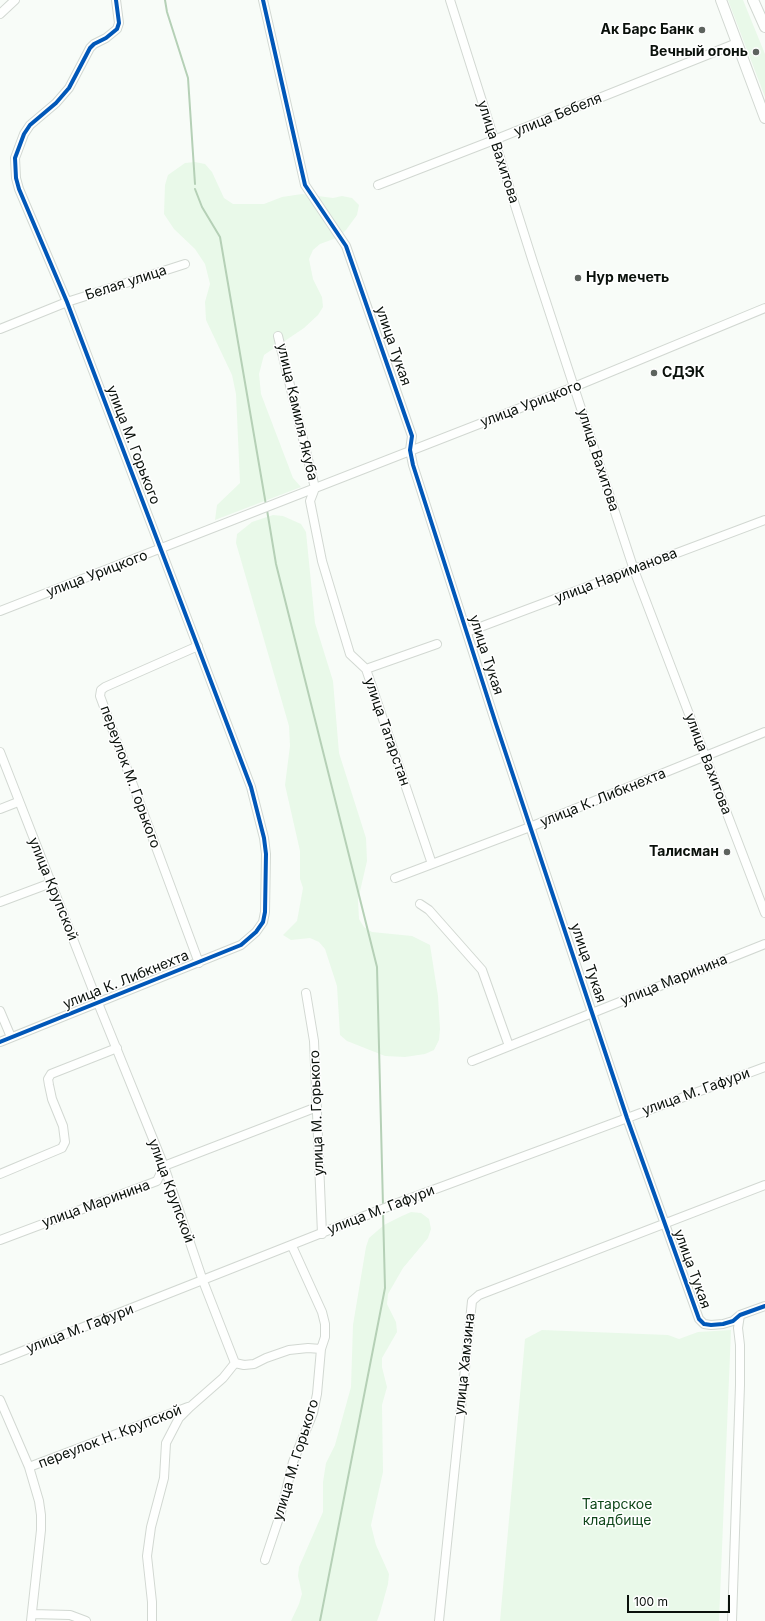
<!DOCTYPE html>
<meta charset="utf-8">
<style>
body{margin:0}
#map{position:relative;width:765px;height:1621px;overflow:hidden;background:#f8fcf8;font-family:Inter,sans-serif}
canvas{display:block}
.scale{position:absolute;left:627px;top:1595px;width:103px;height:18px;box-sizing:border-box;border:2px solid #0a110b;border-top:0;padding-left:5px;font-size:12px;line-height:14px;white-space:nowrap;color:#0a110b;-webkit-text-stroke:3px #fff;paint-order:stroke}
</style>
<div id="map">
<canvas width="765" height="1621"></canvas>
<div class="scale">100 m</div>
</div>
<script>
const g = document.querySelector('canvas').getContext('2d');
g.lineJoin = 'round';
function fillPath(path, color) {
  g.fillStyle = color;
  g.fill(path, 'evenodd');
}
function toPath(rows) {
  const path = new Path2D();
  for (const r of rows) {
    path.moveTo(r[0], r[1]);
    for (let i = 2; i < r.length; i += 2) path.lineTo(r[i], r[i + 1]);
  }
  return path;
}
function stroke(path, color, width, dash) {
  g.strokeStyle = color;
  g.lineWidth = width;
  g.lineCap = dash ? 'butt' : 'round';
  g.setLineDash(dash || []);
  g.stroke(path);
}
function drawText(font, color, halo, rows, align = 'center') {
  g.font = font + ' Inter,sans-serif';
  g.lineWidth = 3;
  g.setLineDash([]);
  g.textBaseline = 'middle';
  g.strokeStyle = halo;
  g.fillStyle = color;
  for (const [text, x, y, turn = 0] of rows) {
    g.save();
    g.translate(x, y);
    g.rotate((+turn || 0) * Math.PI / 180);
    g.textAlign = isNaN(turn) ? turn : align;
    if (halo) g.strokeText(text, 0, 0);
    g.fillText(text, 0, 0);
    g.restore();
  }
}
fillPath(toPath([
 [728,0,743,0,765,54,765,97],
 [195,162,205,164,212,172,224,198,233,204,264,204,282,197,302,194,333,198,342,196,352,198,359,205,357,215,346,230,339,237,320,244,313,250,309,259,313,279,322,297,323,307,318,315,304,328,264,355,259,374,261,394,293,478,301,487,215,520,217,505,240,483,236,394,232,375,206,320,205,302,210,284,205,264,195,249,174,229,164,214,165,185,168,175,185,163],
 [273,515,283,516,301,524,306,532,315,623,333,681,339,753,366,838,367,861,358,900,359,919,364,927,372,932,412,936,430,945,438,996,440,1029,439,1040,434,1050,425,1054,405,1057,385,1056,347,1041,340,1035,337,986,325,949,319,942,310,938,291,940,283,935,297,921,303,888,300,879,300,851,285,785,290,746,289,726,236,543,237,534,252,522],
 [411,1212,421,1213,429,1219,431,1229,428,1238,403,1268,388,1294,387,1304,396,1322,397,1332,382,1358,382,1367,387,1387,382,1405,383,1472,371,1525,376,1545,389,1574,388,1584,380,1613,377,1621,291,1621,299,1604,302,1594,298,1576,299,1567,323,1512,323,1482,326,1463,335,1445,351,1387,353,1325,366,1247,369,1238,384,1225,402,1216],
 [542,1330,668,1335,679,1339,698,1332,731,1330,719,1621,500,1621,525,1339]
]), '#e9f9e9');
stroke(toPath([
 [165,0,167,12,188,78,195,184],
 [195,189,202,207,220,237,266,505],
 [267,510,276,564,377,967,383,1206],
 [320,1621,385,1288,383,1211]
]), '#b5d0b6', 2);
const minor = toPath([
 [263,0,305,185,346,246,412,436,410,450,413,465,496,724,627,1118,699,1319,704,1324,711,1325,723,1324,733,1321,740,1315,765,1306],
 [450,0,533,262,634,570,765,913],
 [0,14,15,0],
 [378,185,494,140,737,43],
 [0,329,67,302,185,264],
 [278,336,315,488,310,501,322,561,350,654,366,669,432,864],
 [0,611,574,387,765,308],
 [467,632,765,520],
 [198,646,105,687,101,690,100,696,199,963],
 [366,669,437,644],
 [0,752,98,1003,164,1166,203,1281,235,1363,223,1378,190,1407,179,1418,166,1443,164,1478,151,1527,147,1556,152,1602,152,1621],
 [0,809,18,802],
 [395,878,530,827,765,732],
 [0,902,51,883],
 [420,904,429,910,482,970,509,1046],
 [306,993,314,1041,322,1234],
 [0,1011,11,1037],
 [0,1042,241,945,256,932,263,922,265,912,266,854,264,838,251,787,67,302,19,189,16,178,15,158,24,134,30,125,56,103,69,88,90,48,94,44,106,38,117,29,119,23,116,0],
 [472,1061,765,944],
 [0,1174,62,1148,65,1142,63,1126,52,1099,49,1085,48,1079,51,1074,117,1048],
 [0,1240,157,1181,164,1166,317,1107],
 [0,1360,395,1204,765,1067],
 [235,1363,244,1365,254,1364,266,1358,289,1350,308,1348,321,1349],
 [0,1400,29,1467,39,1501,41,1515,41,1530,31,1621],
 [29,1467,188,1407],
 [265,1560,281,1512,293,1462,313,1413,317,1394,321,1349,325,1337,325,1324,322,1312,292,1246],
 [32,1614,70,1615,86,1621],
 [439,1621,472,1301,479,1295,765,1185],
 [732,1621,740,1385,740,1345,738,1328,740,1315]
]);
const major = toPath([
 [721,0,765,118],
 [753,0,765,27]
]);
stroke(minor, '#d2d8d2', 10);
stroke(major, '#d2d8d2', 12);
stroke(minor, '#fefffe', 8);
stroke(major, '#fefffe', 10);
stroke(toPath([
 [263,0,305,185,346,246,412,436,410,450,413,465,496,724,627,1118,699,1319,704,1324,711,1325,723,1324,733,1321,740,1315,765,1306],
 [0,1042,241,945,256,932,263,922,265,912,266,854,264,838,251,787,67,302,19,189,16,178,15,158,24,134,30,125,56,103,69,88,90,48,94,44,106,38,117,29,119,23,116,0]
]), '#0057b8', 4);
for (const [x, y, r, color] of [
 [702,30,4,"#5d635e"],
 [756,52,4,"#5d635e"],
 [578,278,4,"#5d635e"],
 [654,373,4,"#5d635e"],
 [727,852,4,"#5d635e"]
]) {
  const dot = new Path2D();
  dot.arc(x, y, r, 0, 2 * Math.PI);
  g.fillStyle = color;
  g.fill(dot);
  stroke(dot, '#fff', 1.5);
}
drawText('bold 14px', '#0a110b', '#fff', [
 ["Ак Барс Банк",694,30],
 ["Вечный огонь",748,52],
 ["Нур мечеть",586,278,"left"],
 ["СДЭК",662,373,"left"],
 ["Талисман",719,852]
], 'right');
drawText('14px', '#0a110b', '#fff', [
 ["улица Бебеля",558,115,-22],
 ["улица Вахитова",498,152,72],
 ["Белая улица",126,283,-18],
 ["улица Тукая",393,346,71],
 ["улица Урицкого",531,404,-21],
 ["улица Камиля Якуба",297,412,77],
 ["улица М. Горького",133,445,69],
 ["улица Вахитова",598,460,72],
 ["улица Урицкого",97,574,-21],
 ["улица Нариманова",616,576,-21],
 ["улица Тукая",486,655,72],
 ["улица Татарстан",387,732,71],
 ["улица Вахитова",708,764,69],
 ["переулок М. Горького",130,777,70],
 ["улица К. Либкнехта",603,798,-22],
 ["улица Крупской",53,889,68],
 ["улица Тукая",588,963,71],
 ["улица К. Либкнехта",126,980,-22],
 ["улица Маринина",674,980,-22],
 ["улица М. Гафури",696,1092,-20],
 ["улица М. Горького",317,1113,-92],
 ["улица Крупской",171,1191,70],
 ["улица Маринина",96,1204,-20],
 ["улица М. Гафури",381,1210,-21],
 ["улица Тукая",692,1269,70],
 ["улица М. Гафури",80,1329,-21],
 ["улица Хамзина",465,1364,-84],
 ["переулок Н. Крупской",110,1437,-21],
 ["улица М. Горького",296,1460,-73]
]);
drawText('14px', '#0f471a', '#fff', [
 ["Татарское",617,1505],
 ["кладбище",617,1521]
]);
</script>
